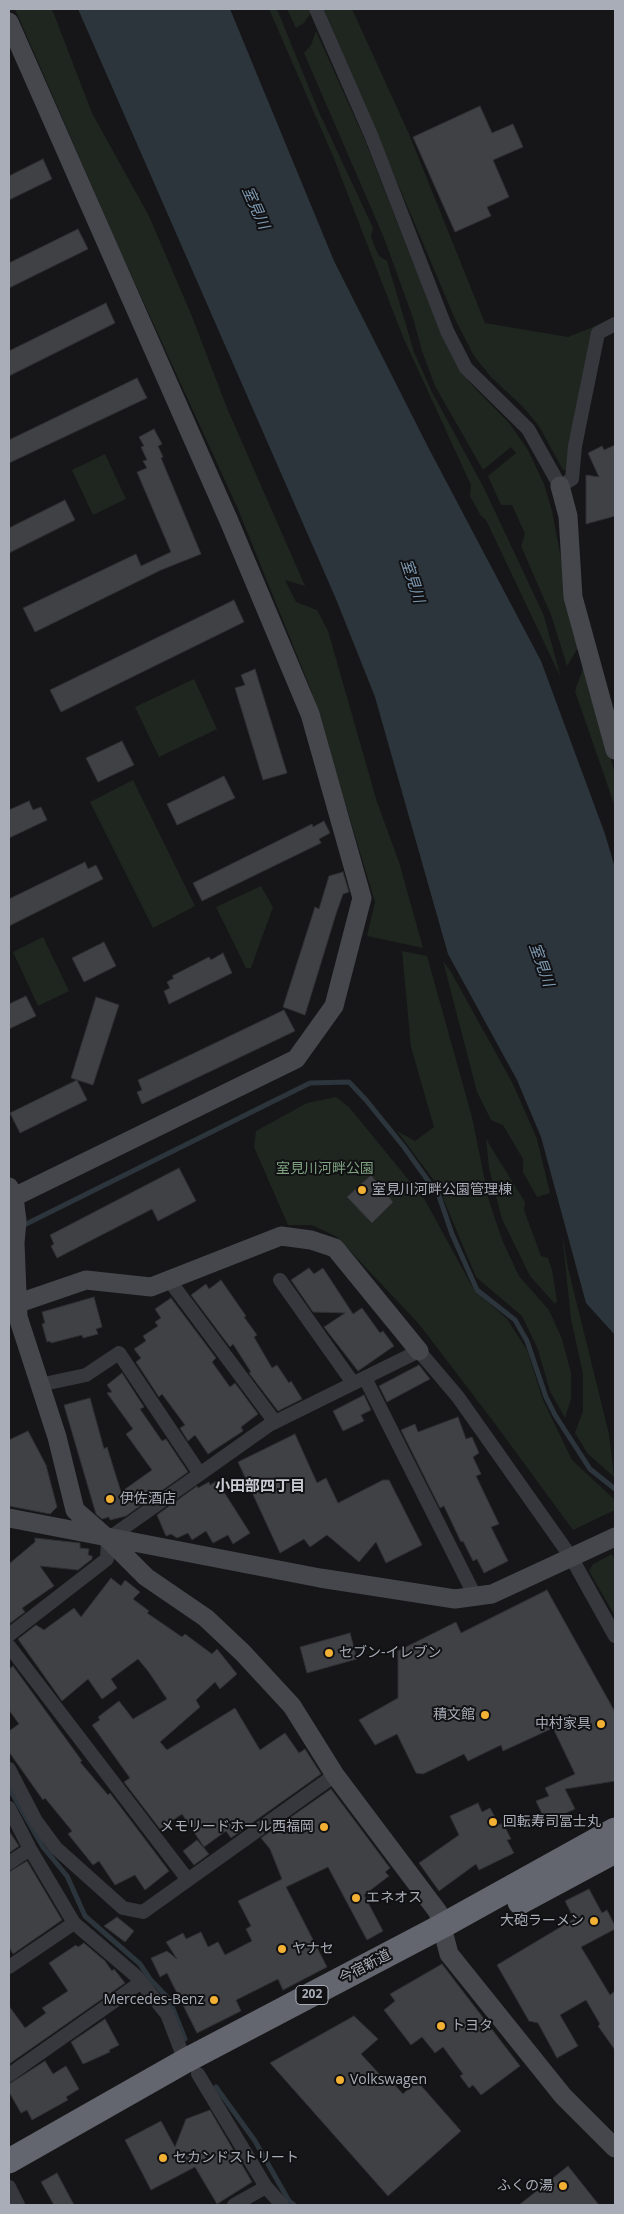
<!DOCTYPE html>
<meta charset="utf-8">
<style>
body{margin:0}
#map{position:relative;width:624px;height:2214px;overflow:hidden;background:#161618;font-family:"Open Sans",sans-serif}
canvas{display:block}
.frame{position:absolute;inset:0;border:10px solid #a8adb8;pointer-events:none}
</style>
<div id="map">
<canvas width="624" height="2214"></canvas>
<div class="frame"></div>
</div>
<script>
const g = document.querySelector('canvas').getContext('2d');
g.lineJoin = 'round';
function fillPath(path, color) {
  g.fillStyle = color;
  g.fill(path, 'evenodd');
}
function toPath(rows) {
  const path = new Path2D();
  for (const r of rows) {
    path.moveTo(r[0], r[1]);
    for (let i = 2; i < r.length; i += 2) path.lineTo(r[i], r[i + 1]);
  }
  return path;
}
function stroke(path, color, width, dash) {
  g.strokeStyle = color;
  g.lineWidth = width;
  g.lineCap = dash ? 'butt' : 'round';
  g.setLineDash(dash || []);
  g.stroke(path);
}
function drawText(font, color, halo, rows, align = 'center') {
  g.font = font + ' "Open Sans","Noto Sans JP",sans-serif';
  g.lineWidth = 4;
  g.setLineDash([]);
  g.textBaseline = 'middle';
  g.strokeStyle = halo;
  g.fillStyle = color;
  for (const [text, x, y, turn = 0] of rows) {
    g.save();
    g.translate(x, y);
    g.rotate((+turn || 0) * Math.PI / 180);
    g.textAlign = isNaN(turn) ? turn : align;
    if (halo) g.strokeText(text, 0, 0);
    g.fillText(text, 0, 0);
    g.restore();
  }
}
fillPath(toPath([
 [15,9,52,9,92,113,149,216,191,314,227,408,305,586,285,580,296,602,317,610,328,631,377,802,399,862,423,948,367,936,375,902,311,690,238,509,117,244],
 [269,9,277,9,318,110,373,228,371,236,374,245,379,256,387,261,414,352,432,392,484,488,544,616,561,678,486,520,481,516,470,496,471,485,403,337,333,156],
 [287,9,309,9,311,13,304,23,296,28],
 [324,9,352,9,409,134,485,323,568,337,613,319,596,330,569,470,563,470,539,426,523,407,491,377,474,356,455,319],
 [316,31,364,138,441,334,469,382,510,424,528,450,544,484,552,511,578,648,567,666,551,615,521,546,525,534,512,505,501,505,488,476,516,453,511,447,483,470,435,386,422,351,413,318,384,238,304,53,311,45],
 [105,454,126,499,93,515,72,470],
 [585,663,615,774,615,807,575,691],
 [194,679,217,729,159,757,135,707],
 [133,780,195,906,153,928,90,802],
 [261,886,273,907,251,968,246,968,216,907],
 [43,937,69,991,38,1006,13,952],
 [402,951,427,956,472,1117,489,1201,503,1242,519,1276,549,1310,562,1339,571,1373,571,1399,565,1418,550,1391,537,1347,522,1316,476,1277,438,1186,397,1131,415,1141,434,1127,411,1047],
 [443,961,451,972,513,1084,537,1139,550,1193,537,1197,523,1172,523,1159,503,1125,491,1120,477,1092],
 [336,1097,349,1107,425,1200,474,1290,507,1319,527,1350,543,1400,572,1460,615,1500,615,1510,573,1530,493,1421,419,1324,337,1237,312,1225,288,1225,254,1147,256,1131,307,1103],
 [486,1139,525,1202,524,1210,541,1256,548,1258,552,1270,557,1301,555,1304,530,1276,502,1219,489,1168],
 [562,1233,568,1268,609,1434,614,1477,588,1454,575,1433,583,1411,583,1374,571,1319],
 [612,1554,615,1561,615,1616,589,1571,593,1564]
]), '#1e261f');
fillPath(toPath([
 [78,9,230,9,334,261,428,447,541,661,605,834,615,868,615,1335,586,1303,541,1137,517,1080,448,954,375,697,336,599]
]), '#2c353c');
stroke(toPath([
 [20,1227,310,1083,349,1082,366,1100,404,1147,439,1196,452,1234,477,1290,515,1320,527,1341,546,1397,555,1415,590,1469,615,1489],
 [9,1788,43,1847,67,1876,85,1916,140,1964,150,1979,169,1999,185,2039],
 [216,2087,255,2141,289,2201,294,2205]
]), '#2c353c', 5);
const building = toPath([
 [480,106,492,133,513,124,523,147,493,160,509,197,487,207,491,216,455,232,413,137,480,106],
 [43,159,52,179,9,200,9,176,43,159],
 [78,229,88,249,9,288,9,263,78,229],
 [106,303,115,323,9,376,9,351,106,303],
 [137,378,147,398,9,463,9,440,137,378],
 [154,429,162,444,158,446,163,457,161,458,201,554,161,570,35,632,23,608,136,554,141,566,171,552,137,472,147,468,143,461,147,460,141,447,144,446,139,437,154,429],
 [615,445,615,516,586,524,586,475,599,477,588,453,602,446,604,450,615,445],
 [65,500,75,520,9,553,9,528,65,500],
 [234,600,244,622,61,712,50,690,234,600],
 [255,669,287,773,263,780,235,688,245,685,241,675,255,669],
 [122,741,134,765,98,782,86,758,122,741],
 [224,776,235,798,177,825,167,804,224,776],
 [29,801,33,810,41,807,47,820,9,838,9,810,29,801],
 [324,821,330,833,319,839,321,843,202,901,193,883,312,824,313,827,324,821],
 [85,862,88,869,96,865,103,879,9,926,9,899,85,862],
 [343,872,349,892,343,894,336,914,305,1015,283,1007,315,907,319,909,329,876,343,872],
 [104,942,116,966,84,982,72,958,104,942],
 [223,953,232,973,169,1004,164,991,170,988,167,982,174,978,172,976,209,957,211,960,223,953],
 [26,996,36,1016,9,1029,9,1004,26,996],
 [96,997,119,1005,93,1085,71,1078,96,997],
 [284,1010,295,1031,142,1104,137,1092,142,1090,138,1080,284,1010],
 [77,1080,87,1100,20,1133,10,1113,77,1080],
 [179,1168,196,1201,158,1221,152,1209,57,1258,51,1246,54,1244,50,1235,179,1168],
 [371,1175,393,1202,372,1223,347,1197,371,1175],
 [309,1268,314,1274,323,1268,353,1314,362,1308,380,1333,383,1331,394,1346,358,1371,324,1327,345,1313,313,1312,291,1280,309,1268],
 [221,1280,246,1316,244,1317,257,1335,254,1337,272,1368,277,1365,289,1383,291,1381,302,1399,278,1411,249,1373,251,1372,233,1344,230,1347,191,1295,206,1284,209,1289,221,1280],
 [94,1297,101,1323,102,1327,96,1329,98,1334,83,1338,82,1335,51,1343,50,1341,47,1342,42,1324,45,1323,42,1312,94,1297],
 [171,1298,216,1358,212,1362,230,1387,235,1383,258,1414,241,1427,243,1431,208,1454,195,1435,188,1441,180,1428,185,1425,162,1394,159,1397,136,1362,141,1358,134,1349,146,1341,143,1336,158,1326,155,1322,161,1318,155,1309,171,1298],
 [419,1365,430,1379,387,1402,379,1386,419,1365],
 [122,1373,144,1407,140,1409,162,1441,166,1439,188,1472,126,1516,110,1520,109,1517,102,1519,96,1514,64,1405,90,1398,104,1449,107,1447,121,1492,152,1470,126,1434,133,1429,107,1393,112,1392,107,1385,122,1373],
 [364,1395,371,1410,361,1415,364,1421,343,1431,333,1411,364,1395],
 [458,1417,466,1439,472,1437,479,1453,473,1457,481,1474,476,1476,499,1524,491,1527,508,1561,484,1573,477,1559,473,1561,463,1541,461,1542,444,1506,440,1508,401,1430,415,1424,418,1432,458,1417],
 [28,1431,46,1465,57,1507,50,1514,9,1506,9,1440,28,1431],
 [295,1434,317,1483,326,1478,338,1503,383,1480,389,1480,422,1545,386,1563,376,1542,359,1562,327,1535,310,1547,304,1539,280,1553,238,1462,295,1434],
 [217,1481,250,1533,233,1544,228,1535,213,1543,206,1531,192,1540,188,1533,177,1538,171,1534,166,1536,157,1515,197,1486,198,1488,209,1482,210,1485,217,1481],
 [35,1538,80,1543,80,1548,89,1549,88,1555,92,1556,92,1559,78,1570,40,1566,54,1586,22,1608,25,1612,9,1624,9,1564,35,1542,35,1538],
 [111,1578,121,1586,125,1580,140,1592,133,1599,149,1611,147,1613,182,1637,185,1634,212,1654,217,1649,237,1674,220,1689,215,1682,196,1700,200,1707,160,1742,167,1750,235,1708,260,1750,285,1733,299,1753,305,1749,321,1774,231,1838,226,1831,204,1847,182,1814,160,1829,124,1782,130,1778,92,1725,100,1720,98,1717,119,1701,133,1719,167,1699,148,1671,138,1659,111,1679,117,1688,102,1699,88,1679,62,1701,18,1639,36,1625,44,1630,74,1608,81,1617,111,1578],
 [547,1590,615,1712,615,1781,565,1789,575,1809,546,1822,536,1801,549,1796,545,1788,575,1774,553,1728,503,1751,501,1745,468,1761,464,1754,423,1774,416,1773,397,1734,375,1745,359,1720,398,1698,398,1651,456,1622,461,1633,547,1590],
 [350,1633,357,1659,307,1673,300,1647,350,1633],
 [13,1666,82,1761,80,1762,108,1795,110,1793,169,1871,145,1890,135,1875,115,1885,99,1861,93,1865,68,1834,72,1831,45,1798,43,1800,9,1752,9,1731,19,1724,9,1710,9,1669,13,1666],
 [331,1789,390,1868,385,1872,389,1876,364,1895,383,1931,367,1940,328,1867,286,1887,327,1967,283,1990,278,1979,236,2000,241,2011,197,2033,167,1973,160,1977,151,1958,167,1951,177,1959,166,1942,183,1933,186,1939,201,1932,208,1947,218,1942,225,1955,252,1941,246,1929,251,1926,238,1901,282,1879,270,1849,261,1838,331,1789],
 [478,1803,482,1812,490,1808,499,1825,503,1823,511,1839,507,1840,514,1853,479,1870,476,1864,439,1891,419,1863,459,1835,450,1816,478,1803],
 [9,1831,19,1846,9,1853,9,1831],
 [197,1840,209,1854,194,1865,183,1851,197,1840],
 [27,1861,62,1920,13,1954,9,1947,9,1872,27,1861],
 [589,1889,602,1913,607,1910,615,1926,615,1929,581,1947,610,1995,615,1991,615,2050,598,2026,600,2024,586,2000,560,2015,578,2046,557,2058,538,2023,529,2021,497,1965,574,1919,565,1901,589,1889],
 [117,1917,134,1931,125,1942,104,1926,117,1917],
 [84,1943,105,1961,112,1971,114,1969,125,1983,9,2064,9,2006,25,2028,46,2013,42,2008,68,1991,49,1963,76,1945,78,1947,84,1943],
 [442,1964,520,2066,481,2095,473,2085,469,2088,460,2076,463,2074,443,2047,435,2053,422,2037,411,2045,384,2010,395,2001,390,1994,442,1964],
 [354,2016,378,2039,361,2054,382,2077,385,2074,403,2094,417,2081,461,2131,388,2196,270,2063,354,2016],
 [105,2019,119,2045,109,2050,110,2052,83,2064,71,2042,105,2019],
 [45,2061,53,2074,66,2066,79,2089,66,2097,68,2100,32,2120,27,2110,21,2113,9,2092,9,2084,45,2061],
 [210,2110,252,2182,217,2204,195,2167,151,2190,125,2140,161,2121,175,2147,186,2119,210,2110],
 [568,2166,599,2205,519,2205,568,2166],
 [57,2173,74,2205,54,2205,41,2182,57,2173]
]);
fillPath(building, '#404145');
stroke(building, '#303034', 1);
stroke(toPath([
 [316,9,371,135,447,331,466,368,528,429,560,486,572,479,575,446,598,333,615,324],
 [169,1280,275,1422],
 [280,1280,353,1383],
 [365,1378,475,1596],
 [39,1385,86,1375,119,1353,200,1474],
 [9,1635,107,1559,108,1539,269,1425,419,1351,458,1397,571,1557,615,1636],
 [9,1646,188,1880],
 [9,1769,36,1821,56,1848,123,1908,143,1912,335,1775],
 [9,1808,30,1849,74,1923,9,1967],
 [9,1863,30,1849],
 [74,1923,136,1976,167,2014,185,2061],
 [198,2074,266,2187,282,2205],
 [9,2075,140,1983],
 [9,2187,18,2205],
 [234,2205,266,2187]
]), '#37383d', 14);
stroke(toPath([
 [9,22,229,521,310,714,362,898,334,1006,296,1059,14,1197],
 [560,486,568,516,573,597,615,750],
 [9,1187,14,1197,17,1221,15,1243,18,1317,57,1437,75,1510,108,1539,146,1577,206,1618,243,1653,292,1706,335,1775,438,1912,449,1954,563,2096,615,2148],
 [16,1304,86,1280,151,1287,281,1236,311,1240,335,1248,419,1351],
 [9,1518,320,1578,455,1599,492,1594,615,1537]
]), '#45474d', 19);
stroke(toPath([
 [520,1902,615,1851],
 [9,2161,185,2061,442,1926,615,1830]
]), '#63666e', 25);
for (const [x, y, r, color] of [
 [362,1190,5,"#f2b134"],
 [110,1499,5,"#f2b134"],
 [329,1653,5,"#f2b134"],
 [485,1715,5,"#f2b134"],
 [601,1724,5,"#f2b134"],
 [493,1822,5,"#f2b134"],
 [324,1827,5,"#f2b134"],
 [356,1898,5,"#f2b134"],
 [594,1921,5,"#f2b134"],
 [282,1949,5,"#f2b134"],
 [214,2000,5,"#f2b134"],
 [441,2026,5,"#f2b134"],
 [340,2080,5,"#f2b134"],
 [163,2158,5,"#f2b134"],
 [563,2186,5,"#f2b134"]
]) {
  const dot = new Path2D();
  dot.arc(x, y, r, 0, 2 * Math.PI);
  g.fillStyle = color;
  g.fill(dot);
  stroke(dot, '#111113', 2);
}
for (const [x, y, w] of [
 [312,1995,32]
]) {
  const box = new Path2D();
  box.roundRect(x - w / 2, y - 9.5, w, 19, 4);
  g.fillStyle = '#111113';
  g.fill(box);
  stroke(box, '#a8adb8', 1);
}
drawText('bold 12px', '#a8adb8', null, [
 ["202",312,1995]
]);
drawText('14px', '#7fa381', '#111113', [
 ["室見川河畔公園",325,1169]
]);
drawText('14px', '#a8adb8', '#111113', [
 ["室見川河畔公園管理棟",372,1190],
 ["伊佐酒店",120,1499],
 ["セブン-イレブン",339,1653],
 ["積文館",475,1715,"right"],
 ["中村家具",591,1724,"right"],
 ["回転寿司冨士丸",503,1822],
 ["メモリードホール西福岡",314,1827,"right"],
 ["エネオス",366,1898],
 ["大砲ラーメン",584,1921,"right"],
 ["ヤナセ",292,1949],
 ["Mercedes-Benz",204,2000,"right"],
 ["トヨタ",451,2026],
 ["Volkswagen",350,2080],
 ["セカンドストリート",173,2158],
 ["ふくの湯",553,2186,"right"]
], 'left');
drawText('14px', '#a8adb8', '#111113', [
 ["今宿新道",365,1967,-28]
]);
drawText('italic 15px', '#7f9bb3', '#111113', [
 ["室見川",255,208,66],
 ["室見川",412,581,72],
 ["室見川",541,965,70]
]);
drawText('bold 15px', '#c9ccd4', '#111113', [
 ["小田部四丁目",260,1487]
]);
</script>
